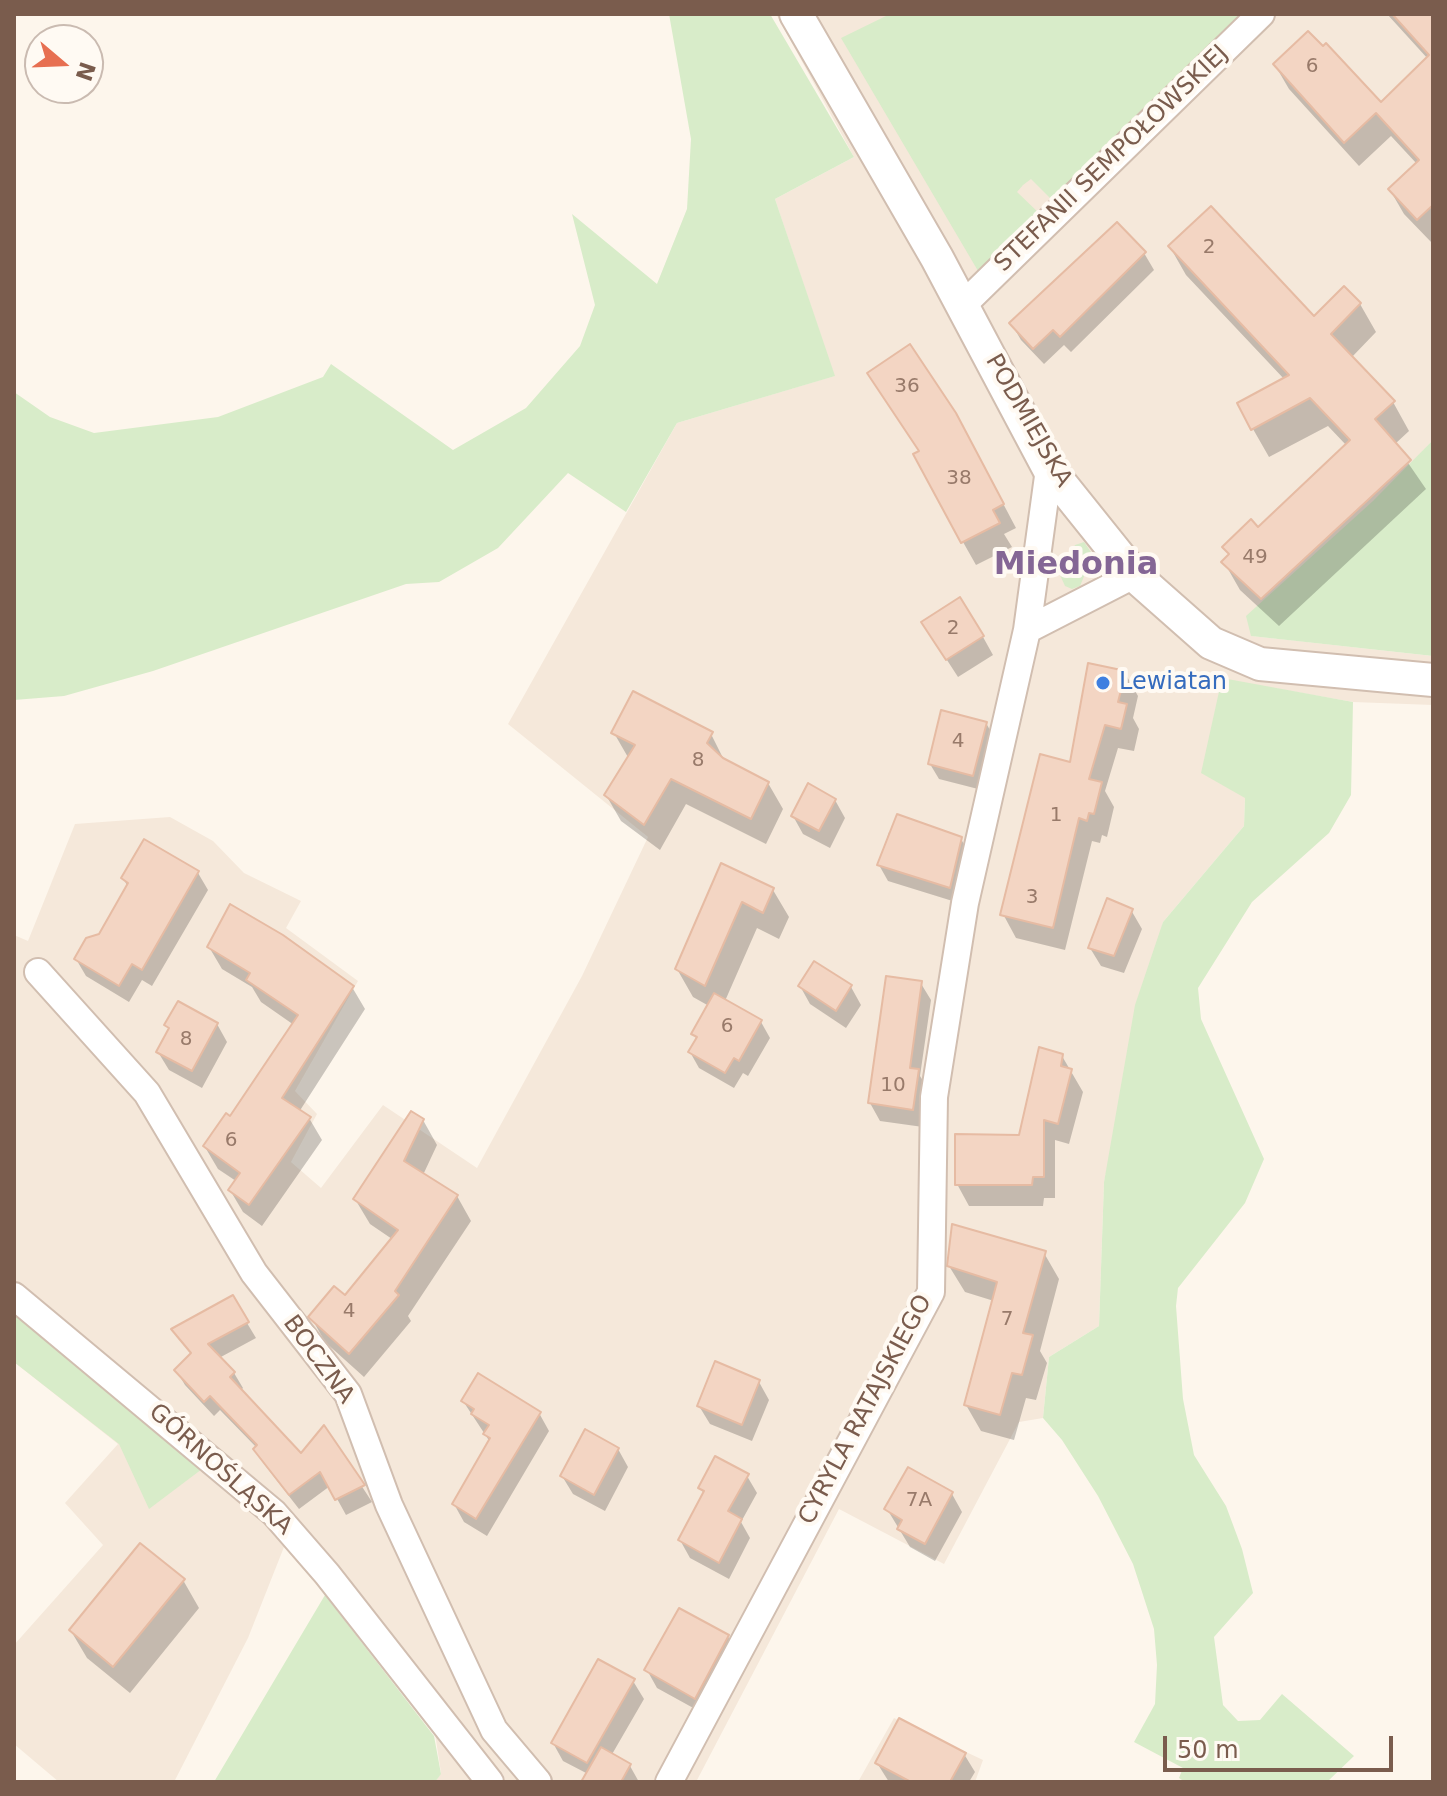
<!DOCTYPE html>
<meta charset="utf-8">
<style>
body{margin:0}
#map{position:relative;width:1447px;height:1796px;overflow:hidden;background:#fdf6ec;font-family:"DejaVu Sans",sans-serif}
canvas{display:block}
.frame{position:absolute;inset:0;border:16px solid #7a5c4d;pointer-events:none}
.north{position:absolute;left:24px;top:24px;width:80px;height:80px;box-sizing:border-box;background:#fffaf3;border:2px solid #cabbb1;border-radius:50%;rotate:109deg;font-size:22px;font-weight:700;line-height:32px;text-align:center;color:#7a5c4d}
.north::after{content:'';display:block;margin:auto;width:28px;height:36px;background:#e76f51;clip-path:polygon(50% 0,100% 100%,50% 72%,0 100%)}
.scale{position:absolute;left:1163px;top:1736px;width:230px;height:36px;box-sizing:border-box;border:4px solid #7a5c4d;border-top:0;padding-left:10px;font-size:24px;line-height:28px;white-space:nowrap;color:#7a5c4d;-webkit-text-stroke:6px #fffaf3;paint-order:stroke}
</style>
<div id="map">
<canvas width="1447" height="1796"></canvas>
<div class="frame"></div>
<div class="north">N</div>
<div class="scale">50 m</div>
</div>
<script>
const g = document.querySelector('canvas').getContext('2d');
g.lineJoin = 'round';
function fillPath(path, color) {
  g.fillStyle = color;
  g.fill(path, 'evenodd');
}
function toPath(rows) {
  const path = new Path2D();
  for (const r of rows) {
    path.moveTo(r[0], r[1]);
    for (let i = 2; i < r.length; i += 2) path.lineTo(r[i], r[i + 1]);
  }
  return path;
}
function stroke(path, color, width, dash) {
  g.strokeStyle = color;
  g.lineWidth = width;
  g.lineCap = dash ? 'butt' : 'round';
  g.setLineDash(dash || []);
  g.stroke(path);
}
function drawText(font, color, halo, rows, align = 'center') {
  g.font = font + ' "DejaVu Sans",sans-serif';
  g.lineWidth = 8;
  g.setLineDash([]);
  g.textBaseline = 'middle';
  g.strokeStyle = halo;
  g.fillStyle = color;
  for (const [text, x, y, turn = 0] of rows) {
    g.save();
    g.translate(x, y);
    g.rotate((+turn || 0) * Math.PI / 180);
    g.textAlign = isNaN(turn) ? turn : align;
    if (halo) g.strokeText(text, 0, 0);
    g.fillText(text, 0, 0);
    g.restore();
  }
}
fillPath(toPath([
 [776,14,1433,14,1433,440,1252,636,1433,656,1433,705,1353,702,1222,679,1245,798,1244,826,1163,922,1104,1182,1099,1326,1049,1357,1043,1418,1019,1422,944,1564,839,1509,696,1782,435,1782,441,1773,433,1720,284,1547,248,1638,174,1782,59,1782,14,1744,14,1645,103,1545,65,1503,118,1444,14,1362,14,935,28,941,75,824,170,817,213,841,244,873,301,901,286,928,358,981,295,1091,317,1114,291,1162,321,1188,383,1105,477,1168,582,976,648,837,508,724,677,423,834,376,775,199,854,157],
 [894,1718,983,1760,975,1782,858,1782]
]), '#f5e8da');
fillPath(toPath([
 [669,14,770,14,854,157,775,199,835,376,677,423,626,512,568,473,498,548,439,582,406,584,153,671,64,696,14,700,14,392,50,417,94,433,218,417,323,377,331,364,453,450,526,408,580,346,595,305,572,214,657,284,687,209,691,139],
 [890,14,1251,14,1055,203,1031,179,1023,185,1017,192,1042,216,981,276,841,38],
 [1433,440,1433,656,1251,636,1246,616,1373,501],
 [1084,542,1093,555,1080,586,1072,589,1065,586,1060,575,1075,545],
 [1222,678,1353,702,1351,795,1329,833,1252,902,1198,988,1201,1019,1264,1159,1245,1203,1178,1288,1176,1306,1183,1399,1194,1455,1226,1506,1242,1549,1253,1593,1214,1637,1223,1705,1238,1721,1260,1720,1282,1694,1354,1756,1327,1782,1185,1782,1179,1778,1183,1768,1134,1742,1155,1704,1157,1665,1154,1629,1133,1564,1098,1496,1062,1440,1043,1418,1049,1357,1099,1326,1104,1182,1135,1005,1163,922,1244,826,1245,798,1201,773],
 [14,1312,206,1466,149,1509,119,1444,14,1362],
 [325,1595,434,1736,441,1774,435,1782,214,1782]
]), '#d8ecc9');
fillPath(toPath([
 [1387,14,1433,14,1432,243,1404,214,1390,190,1417,164,1391,136,1359,166,1289,89,1275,65,1381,105,1428,59],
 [1170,247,1314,319,1360,304,1376,332,1351,358,1393,402,1409,431,1395,444,1426,489,1279,626,1240,590,1224,562,1230,556,1225,547,1258,530,1347,446,1328,426,1269,457,1253,429,1285,380,1186,275],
 [1144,253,1154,270,1071,352,1064,345,1044,364,1021,340,1011,323],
 [970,441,1016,528,1004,534,1012,547,976,565,963,542],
 [983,637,993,655,958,677,934,640],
 [1125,673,1138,696,1133,718,1139,729,1134,751,1118,748,1105,791,1114,807,1107,837,1102,835,1100,843,1092,841,1065,950,1016,938,1003,914,1071,764],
 [986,723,995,739,982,790,939,779,930,764],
 [614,733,711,734,725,762,768,783,783,809,766,844,686,804,660,850,621,821,606,795,629,759],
 [835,800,845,818,830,848,803,834,793,816],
 [889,832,961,839,970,855,959,903,888,881,879,865],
 [722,866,773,890,789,917,779,939,757,928,725,1001,761,1022,770,1038,748,1076,743,1073,734,1088,699,1068,690,1052,697,1040,694,1034,709,1006,693,997,677,969],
 [198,873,208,890,152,986,142,980,129,1002,86,976,76,959,100,936,128,887,123,878],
 [1131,910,1142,929,1124,973,1101,966,1090,948],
 [209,947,352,987,365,1009,299,1112,309,1118,322,1140,262,1226,243,1212,230,1190,236,1181,218,1169,205,1147,230,1119,294,1025,261,1002,252,987,222,969],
 [920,982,931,1000,920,1076,928,1089,923,1127,880,1121,870,1103],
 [800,986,851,987,861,1005,846,1028,810,1004],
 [217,1024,227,1042,202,1088,169,1070,158,1052,170,1031,166,1025],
 [1062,1056,1083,1092,1069,1144,1055,1140,1055,1198,1044,1198,1043,1206,969,1206,957,1184,1020,1137],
 [423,1120,437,1145,423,1175,457,1196,471,1221,408,1316,411,1321,364,1377,325,1342,311,1317,345,1298,392,1239,370,1224,355,1199],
 [1044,1253,1059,1279,1040,1351,1047,1363,1036,1400,1026,1398,1014,1440,981,1431,966,1405,994,1301,965,1292,949,1266],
 [232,1298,256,1338,219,1358,234,1373,243,1388,240,1391,301,1456,324,1428,372,1502,346,1515,330,1486,299,1509,264,1464,257,1448,220,1410,214,1416,185,1385,176,1370,192,1355,174,1330],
 [759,1382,769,1400,752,1441,710,1424,699,1406],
 [463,1401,539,1413,549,1431,487,1536,464,1522,454,1504,490,1442],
 [618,1449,628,1467,605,1511,573,1494,562,1476],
 [747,1476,757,1493,741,1522,750,1538,729,1579,690,1558,680,1540,705,1495,700,1488],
 [952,1494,962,1512,935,1561,910,1547,887,1509],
 [183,1580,199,1608,130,1693,87,1658,71,1631],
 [728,1637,738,1654,706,1715,657,1688,647,1670],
 [633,1681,644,1699,611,1756,630,1766,639,1782,583,1782,588,1774,563,1761,553,1743],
 [964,1754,975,1772,969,1782,889,1782,877,1763]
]), '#0003');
const building = toPath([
 [1392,14,1433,14,1433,205,1417,220,1388,189,1419,160,1398,137,1376,113,1344,143,1273,64,1308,31,1323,46,1326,43,1381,102,1429,55,1392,14],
 [1211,206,1314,316,1344,286,1361,303,1331,334,1395,401,1375,419,1411,460,1261,599,1221,562,1229,554,1222,547,1251,519,1258,527,1350,440,1310,398,1251,430,1237,403,1289,375,1168,246,1211,206],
 [1117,222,1146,252,1060,337,1053,330,1033,349,1009,323,1117,222],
 [910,344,956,413,1004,504,993,510,1000,523,961,543,913,454,919,451,867,373,910,344],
 [960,597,984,636,946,660,921,622,960,597],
 [1088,663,1126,671,1118,702,1127,704,1121,729,1105,725,1089,779,1102,782,1094,814,1089,813,1087,821,1079,818,1053,928,1000,915,1040,754,1070,762,1088,663],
 [633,691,713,732,707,743,723,758,769,782,751,819,671,779,644,825,604,795,635,745,611,733,633,691],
 [941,710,987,722,973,776,928,764,941,710],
 [808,783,836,799,819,831,791,816,808,783],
 [897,814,962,837,950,888,877,865,897,814],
 [144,839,199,871,142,970,132,964,119,986,74,959,86,938,99,934,128,883,121,878,144,839],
 [721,863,774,888,763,913,742,902,705,986,675,969,721,863],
 [1107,898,1133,909,1114,956,1088,948,1107,898],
 [230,904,283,935,354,986,282,1098,311,1117,249,1205,228,1190,240,1173,203,1146,226,1113,230,1116,298,1015,246,980,250,973,207,947,230,904],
 [814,961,852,985,836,1011,798,986,814,961],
 [886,976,922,981,910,1068,919,1069,913,1110,868,1103,886,976],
 [714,993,762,1020,739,1061,734,1058,725,1073,688,1052,697,1037,691,1034,714,993],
 [178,1001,218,1023,192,1071,156,1052,169,1028,164,1025,178,1001],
 [1039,1047,1063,1054,1061,1066,1072,1069,1058,1124,1044,1120,1044,1177,1033,1177,1032,1185,955,1185,955,1134,1019,1135,1039,1047],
 [411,1111,424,1119,404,1161,458,1195,395,1291,399,1295,349,1354,308,1317,334,1286,345,1295,398,1230,353,1199,411,1111],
 [952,1224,1046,1251,1023,1333,1033,1335,1022,1375,1012,1373,1000,1415,964,1405,997,1282,947,1266,952,1224],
 [233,1295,249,1322,208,1344,235,1372,230,1377,301,1453,324,1425,365,1485,335,1500,320,1472,289,1495,253,1449,257,1445,210,1396,204,1402,174,1370,191,1353,171,1329,233,1295],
 [715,1361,760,1380,742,1425,697,1406,715,1361],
 [478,1373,541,1412,476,1519,452,1504,490,1438,483,1434,489,1425,471,1414,474,1409,461,1401,478,1373],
 [585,1429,619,1448,594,1495,560,1476,585,1429],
 [715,1456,749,1474,728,1511,742,1519,719,1563,678,1540,704,1491,698,1488,715,1456],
 [908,1467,953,1492,925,1544,897,1529,902,1520,884,1509,908,1467],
 [140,1543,185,1579,113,1667,69,1630,140,1543],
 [679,1608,729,1635,695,1699,644,1670,679,1608],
 [598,1659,635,1679,587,1763,551,1743,598,1659],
 [899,1718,966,1753,950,1782,911,1782,875,1763,899,1718],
 [601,1747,631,1764,621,1782,581,1782,601,1747]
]);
fillPath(building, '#f3d5c3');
stroke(building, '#e6bba3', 2);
const minor = toPath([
 [963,305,1261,14],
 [1027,630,1134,575],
 [38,972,147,1093,254,1273,348,1394,389,1505,494,1730,538,1782],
 [14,1296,274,1513,327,1574,490,1782],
 [669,1782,931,1292,934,1097,965,903,1027,630,1049,469]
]);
const tertiary = toPath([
 [796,14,937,258,1049,469,1134,575,1211,643,1260,664,1433,680]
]);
stroke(minor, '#d1beb0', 30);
stroke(tertiary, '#d1beb0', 36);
stroke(minor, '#fff', 26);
stroke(tertiary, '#fff', 32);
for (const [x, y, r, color] of [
 [1103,683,8,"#3f7fe0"]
]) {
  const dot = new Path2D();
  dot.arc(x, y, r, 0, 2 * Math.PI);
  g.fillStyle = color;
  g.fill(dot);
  stroke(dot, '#fffaf3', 3);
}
drawText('20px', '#987a6a', null, [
 ["6",1312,67],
 ["2",1209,248],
 ["36",907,387],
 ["38",959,479],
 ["49",1255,558],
 ["2",953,629],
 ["4",958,742],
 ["8",698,761],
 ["1",1056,816],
 ["3",1032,898],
 ["6",727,1027],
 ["8",186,1040],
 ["10",893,1086],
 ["6",231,1141],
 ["4",349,1312],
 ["7",1007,1320],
 ["7A",919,1501]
]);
drawText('24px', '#7a5c4d', '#fffaf3', [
 ["STEFANII SEMPOŁOWSKIEJ",1112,159,-44],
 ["PODMIEJSKA",1028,421,60],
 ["BOCZNA",318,1360,54],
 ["CYRYLA RATAJSKIEGO",866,1410,-62],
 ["GÓRNOŚLĄSKA",220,1470,42]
]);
drawText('24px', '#366cbe', '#fffaf3', [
 ["Lewiatan",1119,683]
], 'left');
drawText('bold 32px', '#846695', '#fffaf3', [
 ["Miedonia",1076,566]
]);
</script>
